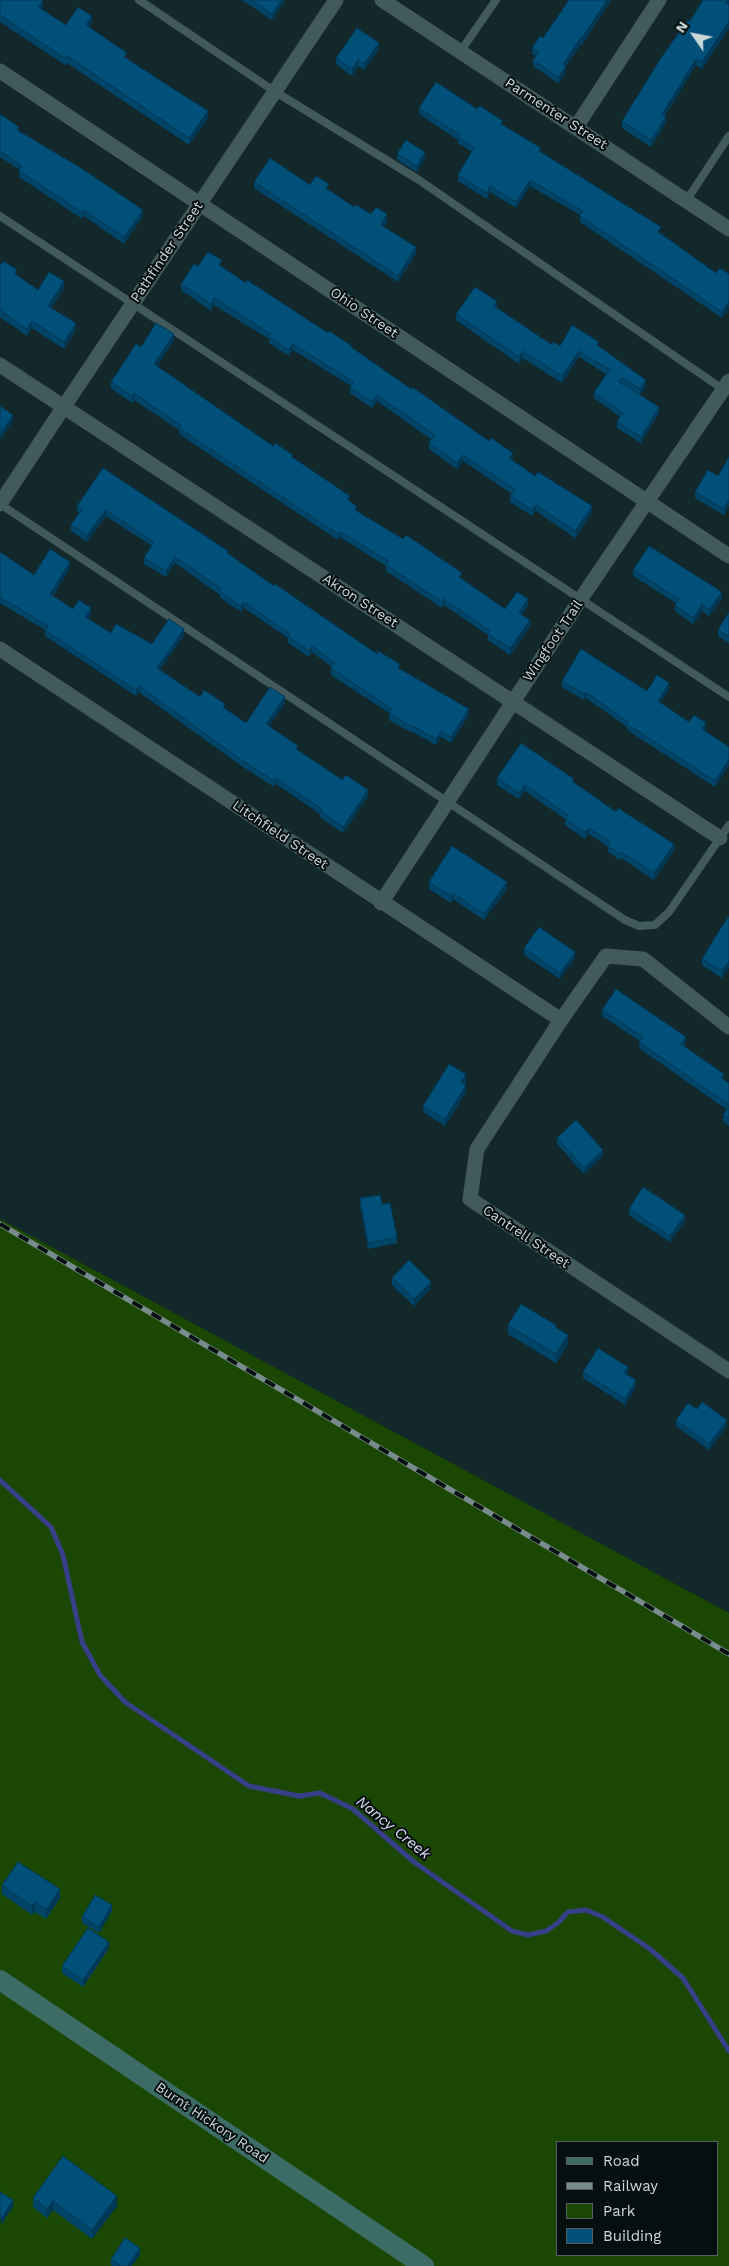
<!DOCTYPE html>
<style>
body{margin:0}
#map{position:relative;width:729px;height:2266px;overflow:hidden;background:#12282b;font-family:"Work Sans",sans-serif}
canvas{display:block}
.legend{position:absolute;left:556px;top:2141px;width:162px;height:115px;box-sizing:border-box;background:#060f10;border:1px solid #556061;margin:0;padding:6px 9px;list-style:none;font-size:15px;color:#ccd9da}
.legend li{display:flex;align-items:center;gap:10px;height:25px}
.legend b{width:25px;border:1px solid #556061}
.north{position:absolute;left:669px;top:10px;width:50px;height:50px;-webkit-text-stroke:4px #060f10;paint-order:stroke;rotate:303deg;font-size:14px;font-weight:700;line-height:20px;text-align:center;color:#ccd9da}
.north::after{content:'';display:block;margin:auto;width:18px;height:22px;background:#ccd9da;clip-path:polygon(50% 0,100% 100%,50% 72%,0 100%)}
</style>
<div id="map">
<canvas width="729" height="2266"></canvas>
<ul class="legend">
<li><b style="height:6px;background:#3d6c66"></b>Road</li>
<li><b style="height:6px;background:#7a8b8d"></b>Railway</li>
<li><b style="height:14px;background:#1a4802"></b>Park</li>
<li><b style="height:14px;background:#005079"></b>Building</li>
</ul>
<div class="north">N</div>
</div>
<script>
const g = document.querySelector('canvas').getContext('2d');
g.lineJoin = 'round';
function fillPath(path, color) {
  g.fillStyle = color;
  g.fill(path, 'evenodd');
}
function toPath(rows) {
  const path = new Path2D();
  for (const r of rows) {
    path.moveTo(r[0], r[1]);
    for (let i = 2; i < r.length; i += 2) path.lineTo(r[i], r[i + 1]);
  }
  return path;
}
function stroke(path, color, width, dash) {
  g.strokeStyle = color;
  g.lineWidth = width;
  g.lineCap = dash ? 'butt' : 'round';
  g.setLineDash(dash || []);
  g.stroke(path);
}
function drawText(font, color, halo, rows, align = 'center') {
  g.font = font + ' "Work Sans",sans-serif';
  g.lineWidth = 4;
  g.setLineDash([]);
  g.textBaseline = 'middle';
  g.strokeStyle = halo;
  g.fillStyle = color;
  for (const [text, x, y, turn = 0] of rows) {
    g.save();
    g.translate(x, y);
    g.rotate((+turn || 0) * Math.PI / 180);
    g.textAlign = isNaN(turn) ? turn : align;
    if (halo) g.strokeText(text, 0, 0);
    g.fillText(text, 0, 0);
    g.restore();
  }
}
fillPath(toPath([
 [0,1219,729,1613,729,2266,0,2266],
 [558,2142,718,2142,718,2255,558,2255]
]), '#1a4802');
stroke(toPath([
 [0,1480,51,1527,63,1555,82,1642,100,1675,125,1702,249,1786,299,1796,320,1793,353,1809,414,1862,512,1931,528,1935,546,1931,558,1923,568,1912,586,1910,603,1917,650,1949,683,1978,729,2051]
]), '#363f87', 5);
stroke(toPath([
 [139,0,274,91,419,180,724,390],
 [460,52,496,0],
 [686,201,729,136],
 [0,216,729,697],
 [0,504,625,920,639,926,655,925,669,912,729,825]
]), '#435a5d', 8);
stroke(toPath([
 [382,0,729,229],
 [0,71,729,556],
 [576,127,659,0],
 [0,365,720,838],
 [0,504,63,408,336,0],
 [0,649,561,1020],
 [381,903,580,600,729,381],
 [729,1027,643,959,606,956,561,1020,477,1149,470,1199,729,1371]
]), '#435a5d', 15);
stroke(toPath([
 [0,1980,424,2266]
]), '#3d6c66', 20);
const rail = toPath([
 [0,1224,729,1654]
]);
stroke(rail, '#7a8b8d', 5.5);
stroke(rail, '#060f10', 4, [11]);
fillPath(toPath([
 [0,0,43,8,42,9,66,25,92,22,89,27,127,59,208,118,189,145,67,63,65,65,0,22],
 [242,0,285,0,272,20],
 [611,0,582,45,581,44,566,66,566,72,558,83,533,66,533,60,536,56,532,54,532,48],
 [729,0,729,28,702,69,696,65,665,116,666,123,651,147,622,128,622,121],
 [379,49,364,70,358,66,352,76,336,64,336,58],
 [419,108,477,109,503,125,541,152,661,233,716,273,729,274,729,307,722,318,580,222,580,215,530,186,516,208,490,192,487,199,458,181,458,175,472,152,458,143,458,140,419,114],
 [0,114,19,131,143,216,124,244,84,216,82,219,19,177,20,170,0,157],
 [397,154,425,158,417,172,397,160],
 [254,182,310,185,329,190,354,207,387,221,384,227,416,254,398,282,254,188],
 [0,263,17,276,38,290,64,288,51,308,76,330,64,349,32,328,27,336,0,317],
 [198,266,222,267,246,283,352,348,513,459,512,460,535,476,592,512,575,538,536,511,532,516,510,502,510,496,512,494,463,461,457,469,429,449,429,443,432,440,377,401,372,408,350,393,351,386,293,350,289,356,269,343,269,339,214,305,211,311,181,290,181,284],
 [497,308,552,345,599,346,646,386,640,395,659,413,641,443,617,428,617,422,620,417,594,398,594,392,606,374,579,357,562,383,523,358,519,364,456,320,456,314],
 [174,340,156,366,273,446,293,458,350,501,357,511,462,579,505,609,528,605,522,615,530,626,510,655,488,640,488,635,444,605,442,608,386,571,386,566,340,537,338,540,179,434,179,430,134,400,132,403,111,388,111,382,141,347],
 [729,457,724,515,695,498,695,492,718,476],
 [103,468,274,586,469,715,451,743,441,737,436,745,411,731,410,732,389,720,389,713,331,675,331,668,332,667,312,652,309,657,288,643,288,638,244,608,241,612,220,598,220,595,175,563,166,577,144,564,144,558,152,546,106,516,87,542,71,531,71,525,79,513,77,512,77,506],
 [0,552,34,575,70,568,53,596,73,609,91,614,88,618,111,633,152,644,184,635,160,670,200,697,225,709,246,723,285,703,269,726,298,750,368,796,343,833,320,817,320,814,276,784,274,787,240,765,139,692,136,696,45,636,45,630,0,603],
 [633,570,722,598,709,616,702,611,693,624,675,611,675,605,676,603,633,576],
 [729,612,729,643,718,636,718,630],
 [562,681,647,691,669,689,660,703,689,722,706,729,704,731,729,747,729,765,715,787,627,730,627,727,586,698,584,700,562,687],
 [497,778,574,783,674,850,654,880,621,858,620,860,608,852,608,847,589,834,585,839,565,825,565,819,525,791,519,799,497,785],
 [429,882,507,889,484,920,453,899,451,903,429,889],
 [729,916,729,967,722,978,702,965,702,959],
 [524,948,575,958,560,979,524,955],
 [602,1010,686,1043,684,1046,729,1083,729,1126,723,1121,723,1115,727,1110,639,1048,640,1041,602,1016],
 [466,1081,464,1084,466,1092,445,1126,423,1112,423,1106],
 [557,1138,603,1156,584,1174,557,1144],
 [360,1198,382,1204,397,1237,397,1243,368,1249,360,1205],
 [629,1209,685,1221,670,1242,629,1215],
 [392,1278,431,1288,414,1306,392,1285],
 [508,1325,556,1328,568,1344,556,1363,508,1334],
 [583,1372,628,1373,627,1375,636,1387,625,1405,583,1378],
 [697,1409,727,1426,709,1450,676,1426,676,1420],
 [2,1885,60,1898,46,1919,35,1912,32,1915,2,1894],
 [112,1911,99,1933,82,1923,82,1917],
 [109,1948,83,1987,62,1973,62,1966],
 [33,2198,117,2206,92,2239,53,2210,47,2218,33,2207],
 [140,2255,132,2266,112,2266,111,2265,111,2259]
]), '#004568');
fillPath(toPath([
 [281,0,285,0,272,20,272,14],
 [607,0,611,0,582,45,582,38],
 [728,0,729,0,729,4,726,9,726,3],
 [43,1,43,8,38,14,38,7],
 [92,16,92,22,86,32,86,25],
 [729,21,729,28,702,69,702,62],
 [581,37,581,44,566,66,566,72,558,83,558,77,563,64],
 [379,43,379,49,364,70,364,64],
 [696,59,696,65,662,120,662,114],
 [358,60,358,66,352,76,352,69],
 [208,111,208,118,189,145,189,138],
 [666,117,666,123,651,147,651,140],
 [425,152,425,158,417,172,417,166],
 [530,180,530,186,516,208,516,202],
 [490,186,490,192,487,199,487,193],
 [84,210,84,216,82,219,82,212],
 [143,210,143,216,124,244,124,237],
 [387,214,387,221,381,232,381,225],
 [416,247,416,254,398,282,398,276],
 [64,281,64,288,48,313,48,306],
 [214,298,214,305,211,311,211,304],
 [497,301,497,308,494,312,494,306],
 [729,301,729,307,722,318,722,312],
 [32,321,32,328,27,336,27,329],
 [76,323,76,330,64,349,64,342],
 [174,334,174,340,154,371,154,364],
 [293,344,293,350,289,356,289,350],
 [523,351,523,358,519,364,519,357],
 [579,351,579,357,562,383,562,376],
 [646,380,646,386,640,395,640,389],
 [134,393,134,400,132,403,132,396],
 [377,395,377,401,372,408,372,402],
 [659,407,659,413,641,443,641,437],
 [13,415,13,421,0,440,0,434],
 [513,453,513,459,509,465,509,458],
 [463,455,463,461,457,469,457,463],
 [729,500,729,506,724,515,724,509],
 [536,505,536,511,532,516,532,510],
 [592,506,592,512,575,538,575,531],
 [106,510,106,516,87,542,87,535],
 [340,531,340,537,338,540,338,534],
 [175,557,175,563,166,577,166,571],
 [70,562,70,568,50,600,50,594],
 [722,592,722,598,709,616,709,610],
 [444,599,444,605,442,608,442,602],
 [528,599,528,605,519,619,519,613],
 [244,602,244,608,241,612,241,606],
 [702,604,702,611,693,624,693,618],
 [91,608,91,614,85,623,85,617],
 [530,620,530,626,510,655,510,648],
 [184,629,184,635,157,674,157,668],
 [312,646,312,652,309,657,309,651],
 [669,683,669,689,658,707,658,701],
 [139,686,139,692,136,696,136,690],
 [586,692,586,698,584,700,584,694],
 [285,697,285,703,266,730,266,724],
 [469,709,469,715,451,743,451,737],
 [706,723,706,729,702,735,702,729],
 [441,731,441,737,436,745,436,739],
 [729,759,729,765,715,787,715,781],
 [276,778,276,784,274,787,274,781],
 [525,785,525,791,519,799,519,793],
 [368,790,368,796,343,833,343,827],
 [589,828,589,834,585,839,585,832],
 [674,844,674,850,654,880,654,873],
 [507,882,507,889,484,920,484,914],
 [453,893,453,899,451,903,451,896],
 [575,952,575,958,560,979,560,973],
 [729,961,729,967,722,978,722,971],
 [686,1037,686,1043,681,1050,681,1044],
 [466,1074,466,1081,461,1088,461,1082],
 [466,1085,466,1092,445,1126,445,1119],
 [603,1150,603,1156,584,1174,584,1168],
 [685,1215,685,1221,670,1242,670,1236],
 [431,1282,431,1288,414,1306,414,1299],
 [568,1335,568,1344,556,1363,556,1354],
 [628,1367,628,1373,624,1379,624,1373],
 [636,1380,636,1387,625,1405,625,1399],
 [727,1420,727,1426,709,1450,709,1444],
 [60,1889,60,1898,46,1919,46,1910],
 [35,1902,35,1912,32,1915,32,1906],
 [112,1905,112,1911,99,1933,99,1927],
 [109,1942,109,1948,83,1987,83,1980],
 [117,2196,117,2206,92,2239,92,2230],
 [13,2200,13,2207,1,2225,1,2219],
 [53,2201,53,2210,47,2218,47,2209],
 [140,2248,140,2255,132,2266,128,2266]
]), '#003855');
const building = toPath([
 [0,0,41,0,43,1,38,7,66,25,78,7,92,16,86,25,127,53,124,57,208,111,189,138,67,56,65,58,0,15,0,0],
 [251,0,281,0,272,14,251,0],
 [569,0,607,0,582,38,581,37,563,64,566,66,558,77,533,60,539,52,532,48,540,36,543,38,569,0],
 [703,0,728,0,726,3,729,5,729,21,702,62,696,59,662,114,666,117,651,140,622,121,661,58,688,20,690,21,703,0],
 [357,28,379,43,364,64,358,60,352,69,336,58,357,28],
 [436,82,477,109,480,106,503,121,501,124,541,148,539,151,661,227,658,232,716,273,720,268,729,274,729,301,722,312,580,216,583,211,530,180,516,202,490,186,487,193,458,175,474,148,458,137,460,135,419,108,436,82],
 [0,114,19,127,17,130,81,168,143,210,124,237,84,210,82,212,19,171,22,166,0,151,0,114],
 [406,140,425,152,417,166,397,154,406,140],
 [270,158,310,185,316,176,329,184,326,188,354,207,356,205,371,214,376,207,387,214,381,225,416,247,398,276,254,182,270,158],
 [208,252,222,260,219,265,246,283,247,280,328,333,329,331,352,346,351,347,411,389,412,387,489,441,491,438,513,453,509,458,535,476,538,472,592,506,575,531,536,505,532,510,510,496,515,489,463,455,457,463,429,443,435,435,377,395,372,402,350,387,354,382,293,344,289,350,269,337,271,334,214,298,211,304,181,284,194,264,198,266,208,252],
 [4,261,17,270,15,274,38,290,49,272,64,281,48,306,76,323,64,342,32,321,27,329,0,310,0,263,2,264,4,261],
 [475,287,497,301,494,306,552,345,554,342,560,346,572,325,599,342,597,345,646,380,640,389,622,378,619,382,659,407,641,437,617,422,622,413,594,392,610,370,579,351,562,376,523,351,519,357,456,314,475,287],
 [156,323,174,334,154,364,273,446,275,443,293,455,292,457,350,496,347,499,357,507,355,510,403,539,406,535,462,573,459,577,505,609,517,592,528,599,519,613,530,620,510,648,488,634,490,631,444,599,442,602,386,565,388,561,340,531,338,534,179,428,180,425,134,393,132,396,111,382,136,344,141,347,156,323],
 [0,406,13,415,0,434,0,406],
 [729,457,729,500,724,509,695,492,708,470,718,476,729,457],
 [103,468,228,551,227,553,274,586,275,584,377,654,378,651,400,664,398,668,469,709,451,737,441,731,436,739,411,725,410,726,389,713,392,709,331,668,335,663,312,646,309,651,288,636,290,634,244,602,241,606,220,592,222,589,175,557,166,571,144,558,154,542,106,510,87,535,71,525,82,509,77,506,103,468],
 [649,546,722,592,709,610,702,604,693,618,675,605,679,599,633,570,649,546],
 [50,549,70,562,50,594,73,609,79,600,91,608,85,617,111,633,116,624,152,644,169,619,184,629,157,668,200,697,204,690,225,704,223,707,246,723,270,687,285,697,266,724,298,746,296,749,342,780,346,775,368,790,343,827,320,811,322,809,276,778,274,781,240,759,139,686,136,690,45,630,48,626,0,597,0,552,34,575,50,549],
 [729,612,729,637,718,630,729,612],
 [581,649,647,691,657,675,669,683,658,701,689,722,694,715,706,723,702,729,729,747,729,759,715,781,627,724,628,722,586,692,584,694,562,681,581,649],
 [521,743,574,779,572,781,616,812,618,808,674,844,654,873,621,852,620,854,608,846,610,842,589,828,585,832,565,819,568,815,525,785,519,793,497,778,521,743],
 [452,846,507,882,484,914,453,893,451,896,429,882,452,846],
 [729,916,729,961,722,971,702,959,722,926,729,916],
 [539,927,575,952,560,973,524,948,539,927],
 [616,989,686,1037,681,1044,724,1074,721,1078,729,1083,729,1105,639,1042,643,1037,602,1010,616,989],
 [449,1064,466,1074,461,1082,466,1085,445,1119,423,1106,449,1064],
 [729,1107,729,1119,723,1115,729,1107],
 [576,1120,603,1150,584,1168,557,1138,576,1120],
 [643,1187,685,1215,670,1236,629,1209,643,1187],
 [380,1195,382,1204,390,1203,397,1237,368,1243,360,1198,380,1195],
 [409,1260,431,1282,414,1299,392,1278,409,1260],
 [521,1304,556,1325,555,1327,568,1335,556,1354,508,1325,521,1304],
 [598,1348,628,1367,624,1373,636,1380,625,1399,583,1372,598,1348],
 [702,1402,727,1420,709,1444,676,1420,688,1403,697,1409,702,1402],
 [18,1862,60,1889,46,1910,35,1902,32,1906,2,1885,18,1862],
 [95,1895,112,1905,99,1927,82,1917,95,1895],
 [88,1928,109,1942,83,1980,62,1966,88,1928],
 [63,2156,117,2196,92,2230,53,2201,47,2209,33,2198,63,2156],
 [0,2192,13,2200,1,2219,0,2218,0,2192],
 [125,2238,140,2248,128,2266,120,2266,111,2259,125,2238]
]);
fillPath(building, '#005079');
stroke(building, '#003855', 1);
drawText('14px', '#ccd9da', '#060f10', [
 ["Parmenter Street",556,114,33],
 ["Pathfinder Street",167,252,-56],
 ["Ohio Street",364,313,34],
 ["Akron Street",360,601,33],
 ["Wingfoot Trail",553,641,-56],
 ["Litchfield Street",280,835,34],
 ["Cantrell Street",526,1237,34],
 ["Burnt Hickory Road",212,2123,34]
]);
drawText('italic 15px', '#dadff5', '#060f10', [
 ["Nancy Creek",393,1828,39]
]);
</script>
